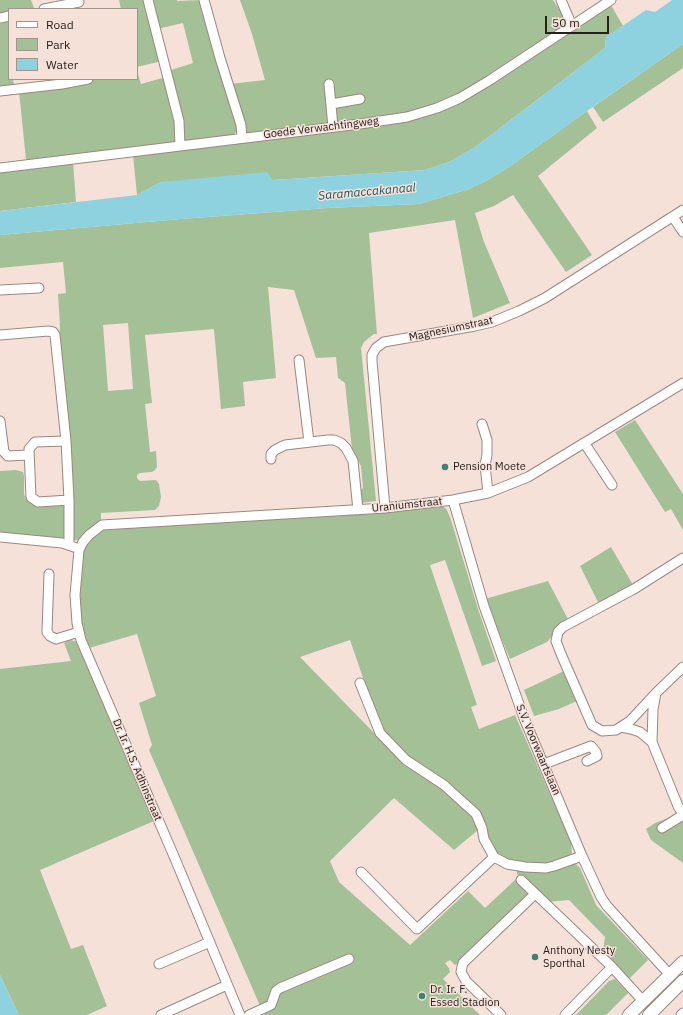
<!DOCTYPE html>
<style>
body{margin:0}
#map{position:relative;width:683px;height:1015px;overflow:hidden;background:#f6e1d9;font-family:"IBM Plex Sans",sans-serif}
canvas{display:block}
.legend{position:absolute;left:8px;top:8px;width:130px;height:72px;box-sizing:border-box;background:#f6e1d9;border:1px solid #a3948e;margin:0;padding:5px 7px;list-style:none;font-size:12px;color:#27201d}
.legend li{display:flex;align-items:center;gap:8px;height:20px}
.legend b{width:20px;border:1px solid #a3948e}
.scale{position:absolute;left:545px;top:16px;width:64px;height:18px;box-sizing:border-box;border:2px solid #27201d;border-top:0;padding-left:5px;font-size:12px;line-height:14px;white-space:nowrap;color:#27201d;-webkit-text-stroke:3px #f6e1d9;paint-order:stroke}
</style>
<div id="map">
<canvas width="683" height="1015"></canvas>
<ul class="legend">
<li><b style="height:5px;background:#fff"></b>Road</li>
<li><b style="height:11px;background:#a3c096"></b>Park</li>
<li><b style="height:11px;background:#8dd2de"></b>Water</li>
</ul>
<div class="scale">50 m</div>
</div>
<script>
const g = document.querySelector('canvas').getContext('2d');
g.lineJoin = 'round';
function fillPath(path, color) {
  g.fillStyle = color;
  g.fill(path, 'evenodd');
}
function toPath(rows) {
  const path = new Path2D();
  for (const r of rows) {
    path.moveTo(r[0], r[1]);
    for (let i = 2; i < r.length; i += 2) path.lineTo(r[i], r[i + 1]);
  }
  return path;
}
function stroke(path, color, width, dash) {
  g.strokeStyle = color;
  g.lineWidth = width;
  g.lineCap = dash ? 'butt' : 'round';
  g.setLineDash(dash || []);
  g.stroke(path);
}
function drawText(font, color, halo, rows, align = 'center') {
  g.font = font + ' "IBM Plex Sans",sans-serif';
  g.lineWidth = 3;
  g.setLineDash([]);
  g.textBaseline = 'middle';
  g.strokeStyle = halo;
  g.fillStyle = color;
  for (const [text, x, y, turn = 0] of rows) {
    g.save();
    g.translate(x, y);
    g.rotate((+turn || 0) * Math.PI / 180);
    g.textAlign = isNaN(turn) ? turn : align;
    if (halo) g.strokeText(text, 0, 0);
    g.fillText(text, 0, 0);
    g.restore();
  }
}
fillPath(toPath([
 [0,0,31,0,34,8,9,9,9,13,0,15],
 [119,0,146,0,162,61,137,67,137,9,121,9],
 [150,0,177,0,177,1,202,0,238,125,236,132,233,135,184,142,168,71,193,63,183,23,157,29],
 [240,0,553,0,568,23,454,97,417,111,278,131,245,134,230,84,265,80,252,34],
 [611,5,623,26,606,37,605,48,474,148,449,162,425,170,273,180,161,182,137,195,133,155,426,115],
 [9,18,9,79,13,79,14,85,0,87,0,20],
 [683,44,683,68,603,122,593,107],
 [137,71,141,84,166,77,176,114,177,142,26,160,19,91,90,82,94,79,137,79],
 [587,111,597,128,538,176,592,255,566,272,513,195,494,206,475,213,484,242,510,303,473,318,455,220,369,233,377,334,374,334,364,342,361,348,376,501,360,503,359,492,363,488,361,466,352,449,345,383,338,378,336,357,316,358,294,290,268,287,276,378,243,382,245,406,221,409,214,329,145,335,152,403,145,404,150,452,156,451,157,467,154,471,151,472,140,473,137,475,137,478,140,481,156,480,159,484,161,497,159,506,155,510,101,513,101,523,80,540,72,540,71,447,69,437,59,338,60,326,58,294,66,293,63,262,0,268,0,235,181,219,327,208,419,204,469,189,488,180,509,167],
 [128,323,133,389,108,391,103,325],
 [73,162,76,202,0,211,0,171],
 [635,420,683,494,683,530,671,509,665,512,615,432],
 [16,470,23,472,24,476,24,494,26,499,30,503,34,505,63,505,65,506,66,540,0,534,0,471],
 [438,506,444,507,447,510,451,520,479,612,496,661,482,666,445,560,430,565,477,705,471,707,479,729,515,715,571,842,572,853,569,856,545,864,527,864,502,859,490,846,483,823,408,759,382,733,350,640,300,657,377,736,442,789,472,815,478,830,454,850,394,798,330,861,339,882,410,945,468,891,485,908,516,879,526,890,528,896,459,963,455,965,450,960,445,963,449,968,450,972,443,979,480,1015,264,1015,149,750,152,745,139,703,156,696,137,634,89,648,86,642,78,608,80,563,84,549,88,542,102,531,110,527],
 [611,547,633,585,599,604,580,566],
 [548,581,569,621,557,630,547,642,510,659,485,599],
 [70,640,79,642,154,821,40,870,71,949,83,945,107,1006,87,1015,19,1015,0,975,0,669,71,661,64,643],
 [564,671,577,701,559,709,534,716,524,690],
 [676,815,683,819,683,863,651,840,646,829,655,823],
 [573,863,576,864,580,868,596,905,648,960,627,981,602,958,605,937,569,900,547,902,517,874,517,870],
 [615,979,628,993,606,1015,576,1015,609,981]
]), '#a3c096');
fillPath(toPath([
 [672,0,683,0,683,44,587,111,509,167,488,180,469,189,419,204,327,208,181,219,0,235,0,211,137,195,161,182,267,172,273,180,425,170,449,162,474,148,605,48,606,37,646,10,655,12],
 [0,975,17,1011,19,1015,0,1015]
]), '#8dd2de');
const minor = toPath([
 [148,0,179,121,180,146],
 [204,0,220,58,241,125,242,138],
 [561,0,572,26],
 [44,9,79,2],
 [0,18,9,16],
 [329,84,333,127],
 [0,91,62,84,88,79],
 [331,104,360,99],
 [0,168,360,124,407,117,437,108,460,98,490,80,611,0],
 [673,217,683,232],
 [0,290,39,288],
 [0,335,48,331,53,332,55,335,66,441,69,500,69,545],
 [299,360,309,442],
 [0,421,4,452,8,456,28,455],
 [482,424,487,440,487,455,485,465,488,493],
 [66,441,35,442,29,449,31,497,38,502,69,500],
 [585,444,612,485],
 [271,459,271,454,275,450,285,445,328,440,334,440,341,443,346,448,353,461,358,510],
 [453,500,484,606,524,718,582,856,601,897,607,906,670,975],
 [385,508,372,361,372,355,376,348,384,342,475,326,492,322,519,311,545,298,683,210],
 [0,537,62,543,74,547],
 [683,558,634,589,563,627,558,632,556,641,561,654,592,725,602,731,616,730,630,721,656,693,683,667],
 [49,574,47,632,50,636,56,639,79,632],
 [360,683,380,733,406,760,444,785,476,814,482,828,484,839,494,857,507,864,525,867,546,868,554,866,582,856],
 [656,693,653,709,652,742,678,806,683,814],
 [621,727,631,729,640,732,652,742],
 [544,764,591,746,596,752,597,756,587,761],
 [662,828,683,815],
 [361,872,417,929,494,857],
 [521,880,612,967,643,1001],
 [159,964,210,942],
 [161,1015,227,985],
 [240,1015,176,861,81,640,77,623,75,595,79,550,83,542,89,535,102,525,385,508,453,500,488,493,528,477,683,383],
 [249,1015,271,1005,276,991,280,988,349,959],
 [501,1015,466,981,461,972,462,967,463,963,535,894],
 [565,1015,612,967],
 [681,1015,683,1013]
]);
const major = toPath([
 [629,1015,683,962],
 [649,1015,683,981]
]);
stroke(minor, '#9a8780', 11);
stroke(major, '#9a8780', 14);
stroke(minor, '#fff', 9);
stroke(major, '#fff', 12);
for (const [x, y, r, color] of [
 [445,467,4,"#3e8276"],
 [535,957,4,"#3e8276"],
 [422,996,4,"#3e8276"]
]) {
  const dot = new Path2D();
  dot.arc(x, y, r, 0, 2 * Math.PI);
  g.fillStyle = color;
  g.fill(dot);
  stroke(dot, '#f6e1d9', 1.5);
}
drawText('11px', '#27201d', '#f6e1d9', [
 ["Goede Verwachtingweg",321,128,-7],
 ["Magnesiumstraat",451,329,-12],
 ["Uraniumstraat",407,505,-6],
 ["S.V. Voorwaartslaan",538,750,67],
 ["Dr. Ir. H.S. Adhinstraat",137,770,67]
]);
drawText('11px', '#27201d', '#f6e1d9', [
 ["Pension Moete",453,467],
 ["Anthony Nesty",543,951],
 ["Sporthal",543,964],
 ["Dr. Ir. F.",430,990],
 ["Essed Stadion",430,1003]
], 'left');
drawText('italic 12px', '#17535c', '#f6e1d9', [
 ["Saramaccakanaal",367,192,-5]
]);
</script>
